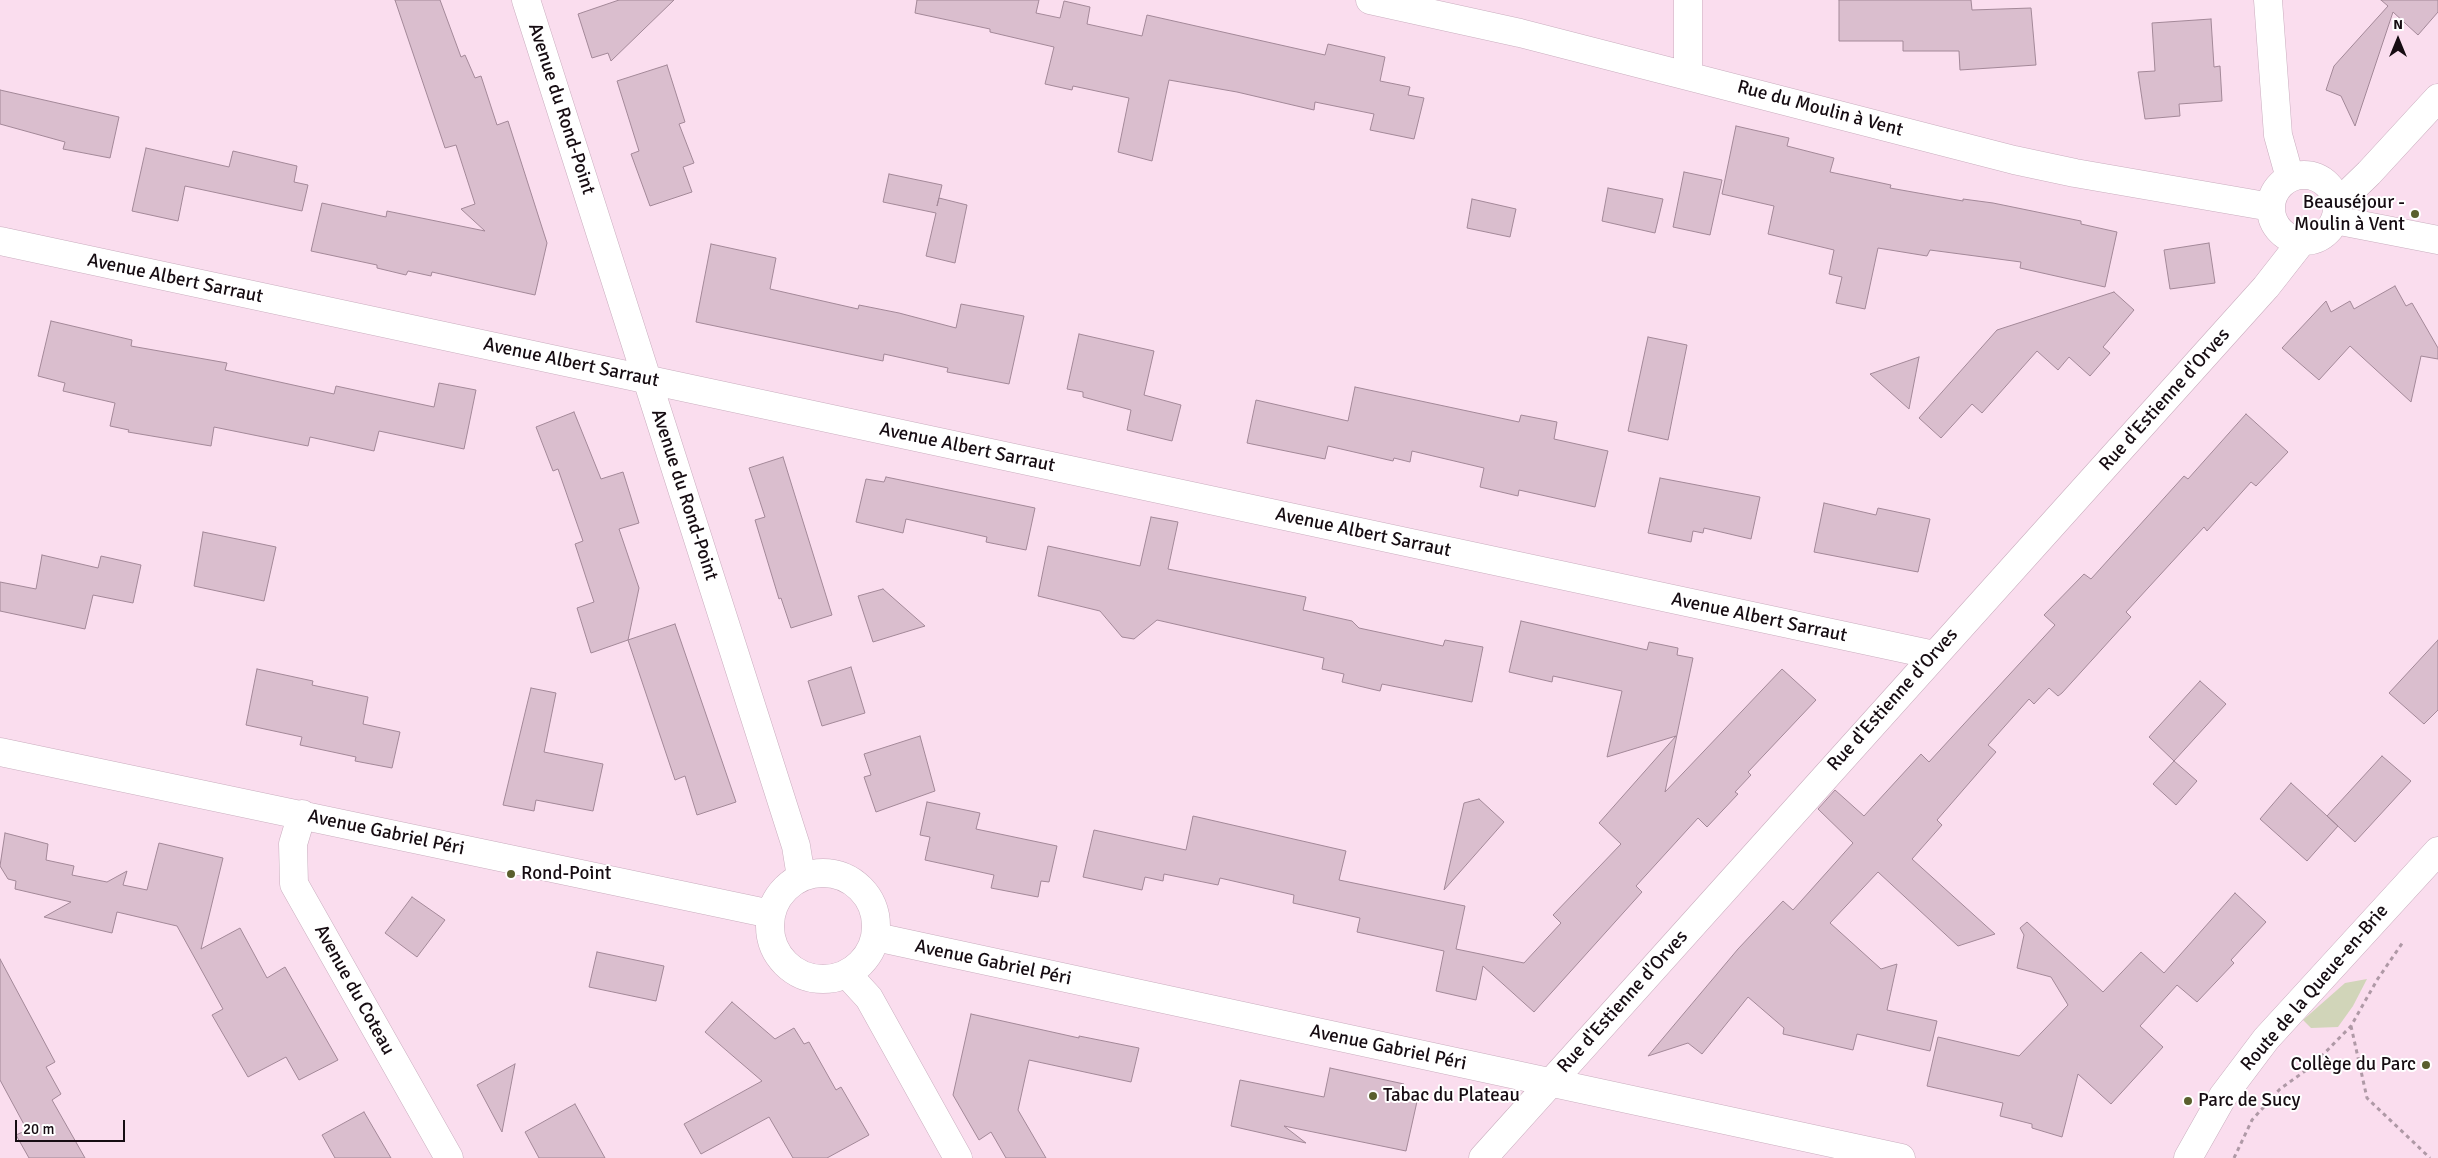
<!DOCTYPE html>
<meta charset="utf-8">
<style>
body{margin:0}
#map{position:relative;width:2438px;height:1158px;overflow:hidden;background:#faddee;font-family:Signika,sans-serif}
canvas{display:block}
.north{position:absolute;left:2373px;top:15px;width:50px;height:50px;-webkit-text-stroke:4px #fff;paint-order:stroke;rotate:0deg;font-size:14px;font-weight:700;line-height:20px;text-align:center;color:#160c12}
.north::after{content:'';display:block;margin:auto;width:18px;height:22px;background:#160c12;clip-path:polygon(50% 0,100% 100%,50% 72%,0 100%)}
.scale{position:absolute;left:15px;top:1120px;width:110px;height:22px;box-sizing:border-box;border:2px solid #160c12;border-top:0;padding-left:6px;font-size:15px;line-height:18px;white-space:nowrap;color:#160c12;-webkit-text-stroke:4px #fff;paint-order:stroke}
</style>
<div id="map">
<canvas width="2438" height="1158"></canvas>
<div class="north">N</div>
<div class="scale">20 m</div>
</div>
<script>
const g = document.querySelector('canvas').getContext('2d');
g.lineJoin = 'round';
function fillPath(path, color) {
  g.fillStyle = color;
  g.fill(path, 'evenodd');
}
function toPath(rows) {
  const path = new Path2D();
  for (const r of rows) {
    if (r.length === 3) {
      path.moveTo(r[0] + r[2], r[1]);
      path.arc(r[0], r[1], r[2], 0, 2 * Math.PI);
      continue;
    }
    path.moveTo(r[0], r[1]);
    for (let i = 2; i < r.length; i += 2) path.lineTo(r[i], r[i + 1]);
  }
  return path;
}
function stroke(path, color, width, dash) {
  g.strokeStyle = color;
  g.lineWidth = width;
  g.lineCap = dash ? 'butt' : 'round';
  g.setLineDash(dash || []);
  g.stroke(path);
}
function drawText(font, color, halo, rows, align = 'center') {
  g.font = font + ' Signika,sans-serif';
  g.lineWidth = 4;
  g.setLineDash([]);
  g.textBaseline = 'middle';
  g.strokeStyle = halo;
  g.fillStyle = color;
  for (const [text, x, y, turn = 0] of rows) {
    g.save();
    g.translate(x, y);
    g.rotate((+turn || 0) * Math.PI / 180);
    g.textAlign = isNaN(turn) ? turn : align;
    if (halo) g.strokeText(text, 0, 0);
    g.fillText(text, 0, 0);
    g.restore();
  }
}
fillPath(toPath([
 [2367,979,2353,1006,2338,1027,2311,1028,2303,1020,2345,983]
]), '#d1d5b9');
const building = toPath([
 [395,0,440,0,461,57,465,55,475,78,481,76,497,125,508,121,547,243,535,295,432,272,431,276,408,271,406,275,377,268,377,265,311,251,322,203,386,217,387,211,485,231,461,209,475,204,456,145,445,148,395,0],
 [619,0,674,0,611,61,608,53,592,58,578,14,619,0],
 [917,0,1039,0,1036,13,1060,18,1064,1,1090,7,1087,24,1142,36,1147,15,1325,55,1328,44,1385,57,1380,81,1410,87,1408,95,1424,98,1414,139,1370,130,1374,114,1315,102,1314,110,1237,92,1169,80,1152,161,1118,152,1129,98,1073,86,1072,90,1045,84,1054,47,990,32,990,29,915,13,917,0],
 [1839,0,1971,0,1972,10,2031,8,2036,65,1960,70,1959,51,1903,51,1903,41,1839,41,1839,0],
 [2381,0,2438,0,2438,12,2418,35,2393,12,2355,126,2341,96,2326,90,2334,66,2388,6,2381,0],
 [2211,19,2214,67,2220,66,2222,101,2179,104,2180,116,2145,119,2138,72,2155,71,2152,23,2211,19],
 [667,65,685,122,679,124,694,163,683,167,692,192,650,206,631,154,639,151,617,81,667,65],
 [0,90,119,117,110,158,63,149,65,142,0,124,0,90],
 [1736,126,1789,138,1787,146,1834,158,1830,172,1891,185,1890,188,1963,201,1963,199,1993,203,2081,221,2081,224,2117,232,2105,287,2020,268,2021,262,1930,250,1927,256,1878,248,1865,309,1836,303,1842,277,1829,274,1834,250,1768,234,1774,206,1722,194,1736,126],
 [146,148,229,167,233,151,297,166,294,182,308,185,302,211,185,186,178,221,132,211,146,148],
 [1684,172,1722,180,1710,235,1673,227,1684,172],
 [889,174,942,185,937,206,939,198,967,205,955,263,926,256,936,213,883,202,889,174],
 [1608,188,1663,199,1655,233,1602,221,1608,188],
 [1472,199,1516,209,1510,237,1467,228,1472,199],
 [2209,243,2215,283,2170,289,2164,250,2209,243],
 [711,244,776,258,770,289,858,309,859,305,899,313,956,328,961,304,1024,316,1009,384,947,372,948,368,884,354,883,361,696,322,711,244],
 [2395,286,2406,306,2412,303,2438,348,2438,359,2421,356,2411,402,2350,346,2319,380,2282,348,2326,301,2331,312,2350,301,2354,309,2395,286],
 [2114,292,2134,310,2103,347,2110,353,2090,376,2069,357,2058,370,2037,351,1982,413,1972,404,1941,438,1919,418,1997,330,2114,292],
 [51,321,132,340,131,346,227,363,225,370,334,394,336,386,434,407,439,383,476,390,464,449,379,431,374,451,310,437,308,446,214,427,211,446,128,432,129,430,110,426,115,403,63,391,65,383,38,376,51,321],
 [1079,334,1154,351,1144,395,1181,405,1172,441,1127,430,1131,410,1083,397,1083,392,1067,389,1079,334],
 [1648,337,1687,345,1668,440,1628,431,1648,337],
 [1919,357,1909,409,1870,374,1919,357],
 [1355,387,1519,422,1521,415,1557,422,1554,439,1608,451,1595,507,1519,490,1518,496,1480,487,1484,468,1412,451,1410,462,1394,458,1393,461,1328,446,1325,459,1247,443,1256,400,1348,421,1355,387],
 [574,412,601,479,623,472,639,523,619,529,639,588,628,640,591,653,577,608,594,602,575,544,583,541,558,469,553,471,536,427,574,412],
 [2246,414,2288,452,2256,486,2251,482,2207,531,2204,527,2126,612,2131,617,2062,693,2058,696,2049,688,2034,704,2029,699,1988,745,1996,752,1937,820,1942,825,1912,859,1995,934,1958,946,1878,872,1830,923,1881,969,1897,964,1887,1010,1937,1021,1930,1051,1857,1034,1853,1050,1783,1034,1784,1028,1748,997,1702,1054,1688,1043,1648,1056,1738,949,1783,901,1793,910,1853,843,1818,809,1835,790,1864,816,1921,754,1929,762,2055,625,2044,615,2084,574,2091,579,2184,476,2188,479,2246,414],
 [783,457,832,615,791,628,781,598,779,599,755,520,765,517,749,468,783,457],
 [886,477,1035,508,1026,550,986,542,987,537,906,519,903,533,856,522,866,479,884,482,886,477],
 [1660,478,1760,497,1751,539,1704,528,1703,533,1693,531,1691,542,1648,533,1660,478],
 [1824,503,1876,515,1878,508,1930,519,1918,572,1814,552,1824,503],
 [1151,517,1178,522,1168,569,1306,597,1303,610,1352,621,1359,628,1443,646,1445,640,1483,647,1472,702,1382,684,1380,691,1342,682,1344,674,1322,669,1324,658,1157,620,1134,639,1122,637,1100,611,1038,596,1048,546,1140,566,1151,517],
 [203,532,276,547,264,601,194,586,203,532],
 [42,555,98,568,101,556,141,565,133,603,93,595,85,629,0,611,0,582,36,589,42,555],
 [883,589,925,626,873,642,858,596,883,589],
 [1521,621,1647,650,1649,642,1678,648,1677,655,1693,658,1665,792,1782,669,1816,700,1748,772,1751,775,1735,792,1738,794,1707,827,1698,818,1636,886,1642,892,1534,1012,1483,966,1476,1000,1436,991,1444,951,1357,932,1360,918,1293,903,1294,895,1220,878,1218,885,1164,874,1163,881,1145,877,1142,890,1083,877,1094,830,1186,850,1193,816,1346,851,1339,880,1465,906,1456,949,1524,963,1561,923,1553,915,1621,844,1599,823,1676,736,1607,757,1622,691,1553,676,1552,682,1509,672,1521,621],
 [675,624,736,802,697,815,685,776,675,780,628,640,675,624],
 [2438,640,2438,710,2424,724,2389,693,2438,640],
 [851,667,865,713,822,726,808,681,851,667],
 [257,669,313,681,312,685,368,697,363,724,400,732,392,768,355,761,356,757,300,745,302,737,246,725,257,669],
 [2200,681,2226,704,2174,761,2149,737,2200,681],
 [531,688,556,693,544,752,603,764,593,811,536,800,534,811,503,805,531,688],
 [920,736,935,791,876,812,864,777,871,775,864,754,920,736],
 [2382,756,2411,781,2355,842,2327,816,2382,756],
 [2174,761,2197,781,2176,805,2153,784,2174,761],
 [2291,783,2338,826,2307,861,2260,819,2291,783],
 [1479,799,1504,822,1444,890,1464,803,1479,799],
 [927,802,980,813,976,829,1057,846,1049,882,1041,881,1038,897,991,888,994,875,925,860,930,837,920,835,927,802],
 [5,833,48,844,46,860,74,866,72,875,107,882,127,871,123,885,147,890,159,843,223,858,201,949,240,928,267,978,285,967,338,1060,299,1080,286,1057,248,1077,212,1015,223,1009,177,926,117,912,112,933,44,917,71,902,15,889,16,881,8,879,0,866,5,833],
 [2235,893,2266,922,2231,960,2234,963,2197,1002,2177,985,2140,1026,2163,1047,2111,1104,2078,1074,2062,1137,2032,1128,2032,1124,2000,1116,2003,1103,1927,1086,1938,1037,2019,1056,2068,1005,2051,977,2017,968,2024,935,2020,928,2027,922,2103,992,2141,952,2164,973,2235,893],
 [412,897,445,920,417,957,385,933,412,897],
 [597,952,664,966,656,1001,589,987,597,952],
 [0,959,55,1062,46,1067,61,1094,52,1100,85,1158,29,1158,16,1135,27,1130,0,1080,0,959],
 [732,1002,775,1039,794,1028,804,1044,809,1042,836,1090,841,1087,869,1135,827,1158,793,1158,769,1117,701,1154,684,1124,762,1081,705,1032,732,1002],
 [971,1014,1079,1038,1079,1036,1139,1048,1131,1082,1029,1060,1018,1110,1046,1158,1006,1158,991,1132,979,1140,953,1095,971,1014],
 [515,1064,502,1132,477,1085,515,1064],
 [1330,1068,1404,1084,1401,1094,1418,1097,1406,1151,1284,1126,1306,1143,1231,1126,1240,1080,1324,1097,1330,1068],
 [575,1104,605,1158,539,1158,525,1132,575,1104],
 [364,1112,391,1158,335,1158,322,1135,364,1112]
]);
fillPath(building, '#dabece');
stroke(building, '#a38898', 1);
const minor = toPath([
 [526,0,796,846,801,877],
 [1370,0,1520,33,2014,160,2075,173,2271,207],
 [2268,0,2278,135,2290,178],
 [1688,75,1688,0],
 [2304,208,33],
 [2337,204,2369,173,2438,98],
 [2335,220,2438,240],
 [0,241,1934,655],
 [0,752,771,914],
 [302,814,293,844,294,884,449,1158],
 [823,926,53],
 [876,937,1901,1158],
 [847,974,869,998,958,1158],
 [1483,1158,2266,287,2302,241]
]);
const secondary = toPath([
 [2188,1158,2223,1096,2266,1039,2438,851]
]);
stroke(minor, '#c9adbe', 29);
stroke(secondary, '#c9adbe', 29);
stroke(toPath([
 [2351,1026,2367,1098,2430,1158],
 [2234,1158,2252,1120,2280,1089,2312,1066,2351,1026,2377,980,2403,942]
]), '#af99a6', 3, [4, 4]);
stroke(minor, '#fff', 28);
stroke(secondary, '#fff', 28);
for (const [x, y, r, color] of [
 [2415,214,5,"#5a5f2d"],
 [511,874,5,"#5a5f2d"],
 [2426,1065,5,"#5a5f2d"],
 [1373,1096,5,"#5a5f2d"],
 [2188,1101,5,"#5a5f2d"]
]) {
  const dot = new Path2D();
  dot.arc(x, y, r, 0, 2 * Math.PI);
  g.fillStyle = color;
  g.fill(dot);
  stroke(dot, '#fff', 2);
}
drawText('19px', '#160c12', '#fff', [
 ["Avenue du Rond-Point",561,109,72],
 ["Rue du Moulin à Vent",1820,109,15],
 ["Avenue Albert Sarraut",175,279,12],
 ["Avenue Albert Sarraut",571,363,12],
 ["Rue d'Estienne d'Orves",2165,400,-48],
 ["Avenue Albert Sarraut",967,448,12],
 ["Avenue du Rond-Point",684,495,72],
 ["Avenue Albert Sarraut",1363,533,12],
 ["Avenue Albert Sarraut",1759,618,12],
 ["Rue d'Estienne d'Orves",1893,700,-48],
 ["Avenue Gabriel Péri",386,833,12],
 ["Avenue Gabriel Péri",993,963,12],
 ["Route de la Queue-en-Brie",2315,988,-49],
 ["Avenue du Coteau",354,990,61],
 ["Rue d'Estienne d'Orves",1623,1002,-48],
 ["Avenue Gabriel Péri",1388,1048,12]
]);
drawText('19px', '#160c12', '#fff', [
 ["Beauséjour -",2405,203,"right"],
 ["Moulin à Vent",2405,225,"right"],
 ["Rond-Point",521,874],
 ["Collège du Parc",2416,1065,"right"],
 ["Tabac du Plateau",1383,1096],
 ["Parc de Sucy",2198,1101]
], 'left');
</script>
